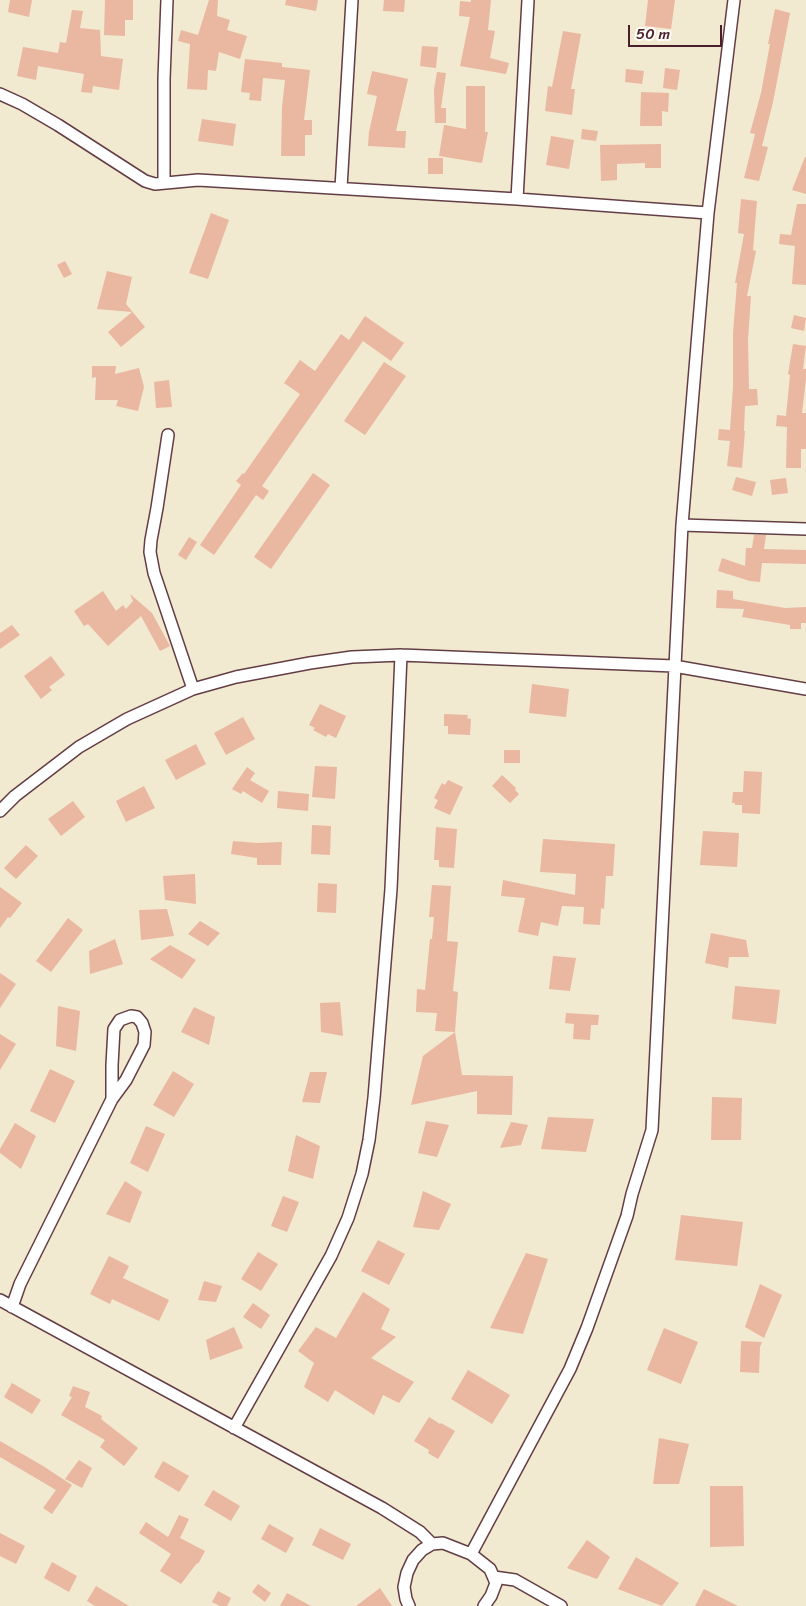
<!DOCTYPE html>
<style>
body{margin:0}
#map{position:relative;width:806px;height:1606px;overflow:hidden;background:#f1e9d0;font-family:Sriracha,sans-serif}
canvas{display:block}
.scale{position:absolute;left:628px;top:25px;width:94px;height:22px;box-sizing:border-box;border:2px solid #4a1f2b;border-top:0;padding-left:6px;font-size:15px;line-height:18px;white-space:nowrap;color:#4a1f2b;-webkit-text-stroke:4px #fdfcf7;paint-order:stroke}
</style>
<div id="map">
<canvas width="806" height="1606"></canvas>
<div class="scale">50 m</div>
</div>
<script>
const g = document.querySelector('canvas').getContext('2d');
g.lineJoin = 'round';
function fillPath(path, color) {
  g.fillStyle = color;
  g.fill(path, 'evenodd');
}
function toPath(rows) {
  const path = new Path2D();
  for (const r of rows) {
    path.moveTo(r[0], r[1]);
    for (let i = 2; i < r.length; i += 2) path.lineTo(r[i], r[i + 1]);
  }
  return path;
}
function stroke(path, color, width, dash) {
  g.strokeStyle = color;
  g.lineWidth = width;
  g.lineCap = dash ? 'butt' : 'round';
  g.setLineDash(dash || []);
  g.stroke(path);
}
fillPath(toPath([
 [10,0,32,0,29,17,8,12],
 [105,0,133,0,133,20,125,20,125,36,104,35],
 [209,0,218,0,217,16,230,20,227,30,247,36,240,59,219,52,216,71,208,70,207,90,187,89,190,44,178,41,181,30,198,35],
 [286,0,318,0,316,11,285,5],
 [384,0,405,0,404,12,383,11],
 [471,0,491,0,488,30,495,31,490,58,509,63,506,74,460,66,470,17,459,16,460,1,471,2],
 [648,0,675,0,671,29,645,26],
 [775,9,790,13,773,102,762,146,768,147,759,181,744,178,755,134,750,133,761,93,770,44,768,44],
 [72,10,83,11,80,28,100,30,101,56,123,59,119,90,93,86,92,93,81,92,84,74,38,66,36,80,17,76,23,47,58,53,60,42,66,43],
 [563,31,581,34,571,89,575,89,572,115,545,111,548,86,552,87],
 [422,46,438,47,436,68,420,66],
 [245,59,282,63,282,67,310,70,304,120,312,120,312,135,305,135,305,156,281,156,282,107,285,80,263,78,261,101,249,100,250,93,241,92],
 [665,68,680,70,677,90,663,88],
 [626,69,644,71,642,84,625,82],
 [372,71,408,79,396,131,406,131,405,148,368,146,369,132,377,96,367,94],
 [437,72,446,73,441,108,446,108,446,123,435,123,434,90],
 [466,86,485,86,485,132,488,132,482,163,439,156,444,125,466,129],
 [641,92,669,93,668,112,662,111,662,126,640,126],
 [202,119,236,124,233,146,198,141],
 [582,129,598,131,596,141,581,139],
 [551,136,574,140,569,169,546,165],
 [661,144,661,168,645,168,645,163,617,164,617,180,601,181,600,145],
 [805,157,806,157,806,194,792,190],
 [428,158,443,158,443,174,428,174],
 [741,199,757,201,753,250,756,251,747,296,751,296,748,340,749,389,757,389,758,405,745,406,744,431,745,431,742,468,727,466,730,441,718,440,719,429,730,430,733,387,733,333,737,283,735,283,744,234,738,233],
 [797,204,806,204,806,285,792,284,795,246,779,244,780,234,791,235],
 [211,213,229,220,208,279,189,273],
 [65,261,72,274,64,278,57,265],
 [107,271,132,277,126,304,145,327,121,347,108,332,132,312,97,309],
 [794,315,806,318,804,331,791,328],
 [365,316,404,343,391,361,363,341,262,486,269,491,263,500,256,495,214,555,200,545,241,485,236,481,243,473,244,474,300,394,284,383,300,360,315,371,341,334,349,340],
 [793,344,806,346,803,369,806,369,806,379,802,413,806,413,806,449,801,449,801,468,786,468,787,427,776,426,777,415,786,416,790,375,788,374],
 [384,362,406,376,365,435,344,421],
 [92,366,116,366,115,374,139,368,144,387,138,411,116,406,118,400,95,400,96,377,92,378],
 [169,380,172,407,156,408,154,382],
 [313,473,330,485,271,569,254,557],
 [736,477,756,482,752,496,732,490],
 [786,478,788,493,772,495,770,480],
 [754,535,766,535,764,549,806,550,806,564,762,563,760,582,750,581,718,571,722,558,745,566,746,548,752,548],
 [189,537,197,542,186,560,178,555],
 [717,590,733,591,733,599,785,608,806,607,806,623,801,623,801,629,790,629,790,625,742,617,744,609,716,608],
 [103,591,116,611,123,605,126,609,133,601,130,594,152,613,170,646,160,651,141,616,108,646,88,624,84,626,74,611],
 [12,625,20,635,0,649,0,633],
 [51,656,65,675,49,687,52,690,41,699,24,676],
 [532,684,569,689,566,717,529,713],
 [320,704,346,716,336,738,328,734,326,737,313,730,315,728,309,725],
 [444,714,468,715,467,718,471,719,470,735,448,734,448,726,444,726],
 [243,717,255,739,226,755,214,733],
 [196,744,206,764,176,780,165,760],
 [504,750,520,750,520,763,504,763],
 [315,766,337,767,335,799,312,797],
 [247,767,255,773,250,780,269,791,262,803,243,791,241,794,232,789],
 [744,771,762,772,760,814,742,813,742,805,735,805,735,803,732,803,733,792,743,792],
 [502,775,516,788,515,790,519,794,510,803,492,786],
 [448,780,463,787,450,815,434,808,438,800,434,798,442,783,445,785],
 [144,786,155,808,126,822,116,801],
 [278,791,309,794,308,811,277,808],
 [73,801,85,817,61,836,48,819],
 [312,825,331,826,330,855,311,854],
 [436,827,457,829,454,868,439,867,439,860,434,860],
 [703,831,739,833,737,867,700,865],
 [543,839,615,844,613,876,606,876,604,909,601,908,600,925,583,924,584,907,562,906,558,926,541,922,538,936,518,932,525,898,501,896,503,880,575,895,576,874,540,872],
 [233,841,257,843,282,842,281,865,257,865,257,858,231,854],
 [26,845,38,856,16,879,4,868],
 [195,874,196,904,165,900,163,876],
 [318,883,337,884,336,913,317,912],
 [432,885,451,886,447,941,458,942,453,991,458,992,455,1032,435,1031,437,1013,416,1012,417,989,425,990,430,939,432,939,434,917,429,917],
 [0,887,22,903,10,918,8,917,0,928],
 [167,909,174,936,141,940,139,910],
 [68,918,83,930,51,972,36,961],
 [200,921,220,933,208,946,188,934],
 [711,933,746,940,749,957,729,957,728,968,705,963],
 [115,939,123,964,90,974,89,951],
 [170,945,196,960,182,979,150,959],
 [553,956,576,958,570,991,549,989],
 [0,973,16,984,0,1008],
 [735,986,780,990,776,1024,732,1019],
 [340,1002,343,1036,321,1032,320,1003],
 [58,1006,80,1011,76,1051,56,1046],
 [194,1007,215,1017,209,1045,181,1032],
 [566,1013,599,1015,598,1025,591,1025,590,1040,573,1039,574,1024,565,1023],
 [455,1032,462,1075,513,1076,512,1115,477,1114,477,1091,411,1105,423,1056],
 [0,1034,16,1044,0,1070],
 [50,1069,75,1081,55,1123,30,1111],
 [173,1071,194,1084,174,1117,153,1105],
 [310,1072,327,1072,320,1103,302,1102],
 [712,1097,742,1098,741,1140,711,1140],
 [548,1117,594,1119,586,1152,541,1149],
 [426,1121,449,1125,437,1157,418,1153],
 [511,1122,528,1125,521,1145,500,1148],
 [15,1123,36,1136,21,1169,0,1153,0,1149],
 [146,1126,165,1134,148,1172,130,1163],
 [296,1135,320,1146,313,1179,288,1171],
 [125,1181,142,1192,130,1223,106,1214],
 [423,1191,451,1204,439,1230,413,1227],
 [283,1196,299,1202,287,1232,271,1226],
 [681,1215,743,1222,737,1266,675,1260],
 [378,1240,405,1254,389,1285,361,1271],
 [258,1252,278,1264,261,1291,241,1279],
 [526,1253,548,1259,523,1334,490,1328],
 [109,1256,129,1266,123,1278,169,1300,159,1321,112,1299,110,1304,90,1294],
 [204,1281,222,1286,216,1302,198,1300],
 [760,1284,782,1295,764,1338,745,1327],
 [363,1292,390,1309,381,1329,396,1337,371,1358,414,1382,399,1403,383,1395,374,1415,335,1390,328,1402,304,1387,314,1363,298,1351,316,1327,336,1338],
 [253,1303,270,1315,261,1329,243,1317],
 [234,1327,243,1348,210,1360,206,1340],
 [664,1328,698,1342,681,1384,647,1370],
 [741,1341,762,1342,760,1347,759,1373,740,1372],
 [468,1370,510,1395,492,1424,451,1399],
 [12,1383,41,1400,32,1414,4,1397],
 [73,1386,90,1392,85,1407,102,1416,101,1419,138,1448,124,1466,100,1447,105,1440,61,1415,72,1397,69,1396],
 [429,1417,440,1424,441,1423,455,1431,438,1459,428,1453,429,1450,414,1441],
 [659,1438,689,1444,679,1484,653,1484],
 [0,1441,43,1466,72,1485,52,1514,43,1508,56,1490,0,1457],
 [79,1460,92,1468,82,1488,65,1479],
 [163,1461,189,1476,179,1492,154,1477],
 [710,1486,743,1486,744,1546,710,1547],
 [213,1490,240,1506,231,1521,204,1505],
 [179,1515,189,1519,180,1538,205,1551,198,1564,197,1563,181,1584,160,1571,171,1554,139,1533,146,1522,168,1537],
 [269,1524,294,1538,286,1553,261,1539],
 [320,1528,351,1544,343,1560,312,1545],
 [0,1533,25,1546,16,1564,0,1556],
 [587,1540,610,1557,597,1579,567,1568],
 [636,1557,679,1583,662,1606,618,1589],
 [52,1562,77,1576,69,1592,44,1578],
 [258,1584,271,1593,265,1602,252,1592],
 [96,1586,129,1606,95,1606,87,1601],
 [380,1588,392,1606,356,1606],
 [704,1589,738,1606,695,1606],
 [218,1591,231,1598,227,1606,220,1606,212,1602],
 [287,1593,311,1606,280,1606]
]), '#eab7a1');
const minor = toPath([
 [0,94,22,104,58,125,145,181,155,184,198,180,517,199,708,213],
 [164,183,164,79,167,0],
 [341,188,352,0],
 [517,199,528,0],
 [168,435,157,508,151,540,150,552,154,573,193,689],
 [682,525,806,529],
 [0,811,15,796,79,747,127,719,193,689,236,677,310,663,352,657,401,655,674,666,806,689],
 [0,1300,382,1508,420,1532,432,1544],
 [12,1307,20,1284,112,1099,126,1080,144,1045,145,1032,142,1023,137,1017,131,1016,120,1020,114,1029,112,1065,112,1099],
 [234,1428,331,1256,348,1218,362,1174,369,1140,374,1098,391,889,401,655],
 [471,1554,570,1369,587,1328,627,1216,632,1194,652,1130,682,525,708,213,734,0],
 [494,1577,515,1580,561,1606],
 [409,1606,406,1599,404,1587,407,1573,413,1560,422,1550,432,1544,443,1543,471,1554,490,1569,496,1583,491,1596,484,1606]
]);
stroke(minor, '#633d44', 14);
stroke(minor, '#fff', 11);
</script>
